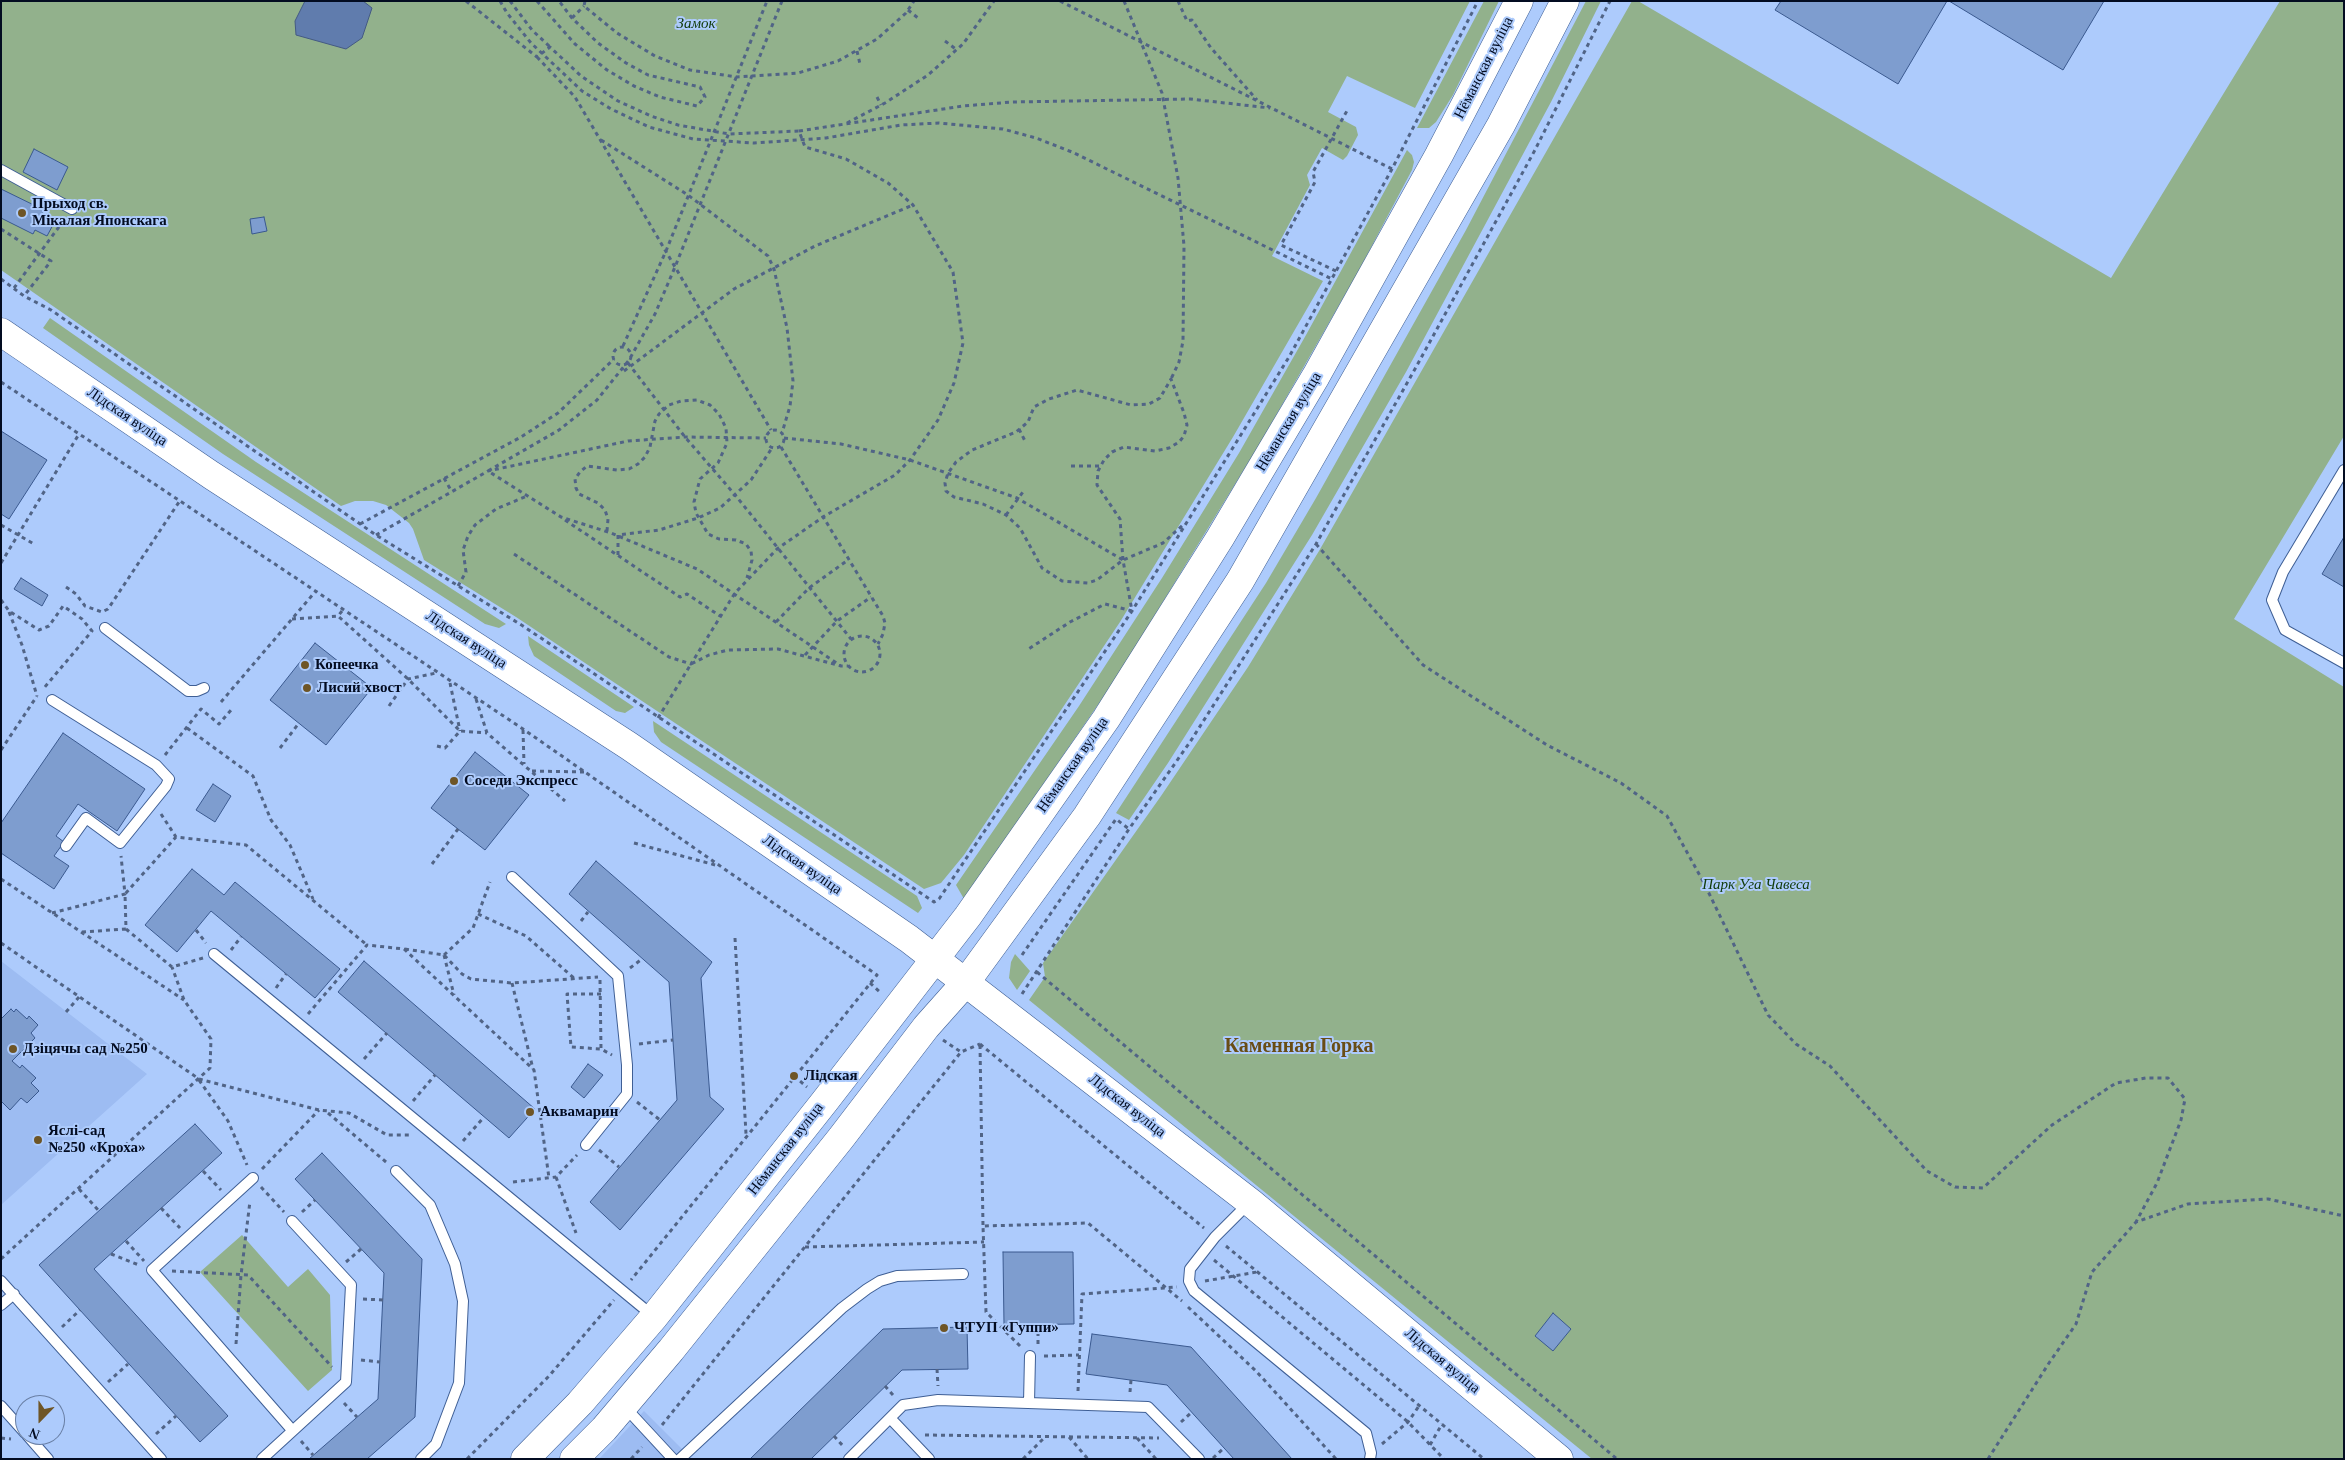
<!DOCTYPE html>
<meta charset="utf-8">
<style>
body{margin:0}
#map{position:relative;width:2345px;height:1460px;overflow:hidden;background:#adcbfc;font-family:"Times New Roman",serif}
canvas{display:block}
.frame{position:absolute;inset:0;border:2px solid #030c21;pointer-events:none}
.north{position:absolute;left:15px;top:1395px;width:50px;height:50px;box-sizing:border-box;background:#adcbfc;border:1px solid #697fa4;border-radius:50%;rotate:202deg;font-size:14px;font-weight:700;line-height:20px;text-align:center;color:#030c21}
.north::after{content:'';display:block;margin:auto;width:18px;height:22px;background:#6e5526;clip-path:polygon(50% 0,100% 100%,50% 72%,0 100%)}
</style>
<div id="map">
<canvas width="2345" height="1460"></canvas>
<div class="frame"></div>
<div class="north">N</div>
</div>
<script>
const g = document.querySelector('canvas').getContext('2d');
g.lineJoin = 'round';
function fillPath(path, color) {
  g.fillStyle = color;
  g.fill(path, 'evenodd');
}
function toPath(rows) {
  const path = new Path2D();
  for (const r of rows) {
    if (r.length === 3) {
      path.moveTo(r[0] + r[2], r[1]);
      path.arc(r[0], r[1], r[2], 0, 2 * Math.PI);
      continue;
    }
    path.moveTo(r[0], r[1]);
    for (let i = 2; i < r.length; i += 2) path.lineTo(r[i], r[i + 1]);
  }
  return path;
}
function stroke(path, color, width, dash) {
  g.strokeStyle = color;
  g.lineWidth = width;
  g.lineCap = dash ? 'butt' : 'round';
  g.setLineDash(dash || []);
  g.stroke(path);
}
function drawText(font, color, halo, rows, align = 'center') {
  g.font = font + ' "Times New Roman",serif';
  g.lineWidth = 4;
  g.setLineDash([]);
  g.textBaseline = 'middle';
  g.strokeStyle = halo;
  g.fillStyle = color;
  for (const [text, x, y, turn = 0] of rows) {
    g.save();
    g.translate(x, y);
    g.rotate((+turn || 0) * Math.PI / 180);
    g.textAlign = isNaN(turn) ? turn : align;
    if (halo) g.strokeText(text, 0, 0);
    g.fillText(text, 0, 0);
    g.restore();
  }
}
fillPath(toPath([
 [1,961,147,1074,1,1205],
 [644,1411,692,1459,599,1459]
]), '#9dbcf2');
fillPath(toPath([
 [1,1,1470,1,1415,108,1347,76,1328,112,1356,127,1358,135,1347,156,1343,160,1322,148,1307,175,1310,185,1272,256,1323,281,1233,437,1120,622,964,855,941,883,924,889,516,617,424,560,413,529,409,523,386,505,373,501,355,501,341,506,1,270],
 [1484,1,1499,1,1453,95,1436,122,1429,128,1417,128],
 [1586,1,1601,1,1551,102,1406,372,1312,535,1168,763,1129,820,1116,813,1266,583,1316,498,1466,230],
 [1632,1,1638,1,2111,278,2280,1,2344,1,2344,436,2234,619,2344,687,2344,1459,1592,1459,1029,1000,1045,977,1043,963,1161,796,1248,667,1319,551],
 [1407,150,1412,155,1414,162,1412,170,1358,272,1259,445,1115,680,964,899,956,885,1079,706,1162,578,1239,453,1306,335],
 [50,318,256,462,506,624,499,628,485,624,223,454,43,328],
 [528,636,634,707,625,713,616,711,534,656,529,645],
 [653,721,917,896,922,908,918,913,661,742,654,732],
 [1015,954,1030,971,1017,990,1009,978,1011,962],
 [242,1235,288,1287,308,1269,330,1295,332,1370,308,1391,200,1272]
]), '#92b18c');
const water = toPath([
 [305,1,363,1,372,8,362,38,346,49,296,35,295,21,305,1]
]);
fillPath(water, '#607cad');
stroke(water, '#445a83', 1);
const building = toPath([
 [1781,1,1947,1,1898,84,1775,10,1781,1],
 [1949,1,2104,1,2063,70,1949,1],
 [34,149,68,167,57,190,23,172,34,149],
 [1,189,44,210,41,217,54,223,47,236,35,230,33,234,1,218,1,189],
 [264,217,267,231,252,234,250,219,264,217],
 [1,431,47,460,9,519,1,514,1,431],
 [2344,537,2344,587,2322,574,2344,537],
 [21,578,48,595,42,606,14,589,21,578],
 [315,643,372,688,326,745,270,700,315,643],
 [63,733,145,789,117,831,78,804,56,836,64,842,54,856,69,866,54,889,1,853,1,823,63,733],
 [475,752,529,795,485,850,431,808,475,752],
 [213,784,231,796,215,822,196,810,213,784],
 [596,861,712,962,701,978,710,1097,724,1109,620,1230,590,1202,677,1100,669,982,569,894,596,861],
 [192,869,224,895,235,882,340,969,315,998,211,911,177,952,145,925,192,869],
 [364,961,535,1109,509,1138,338,992,364,961],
 [11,1009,14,1012,16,1009,27,1019,29,1016,38,1025,31,1033,35,1038,12,1061,20,1068,22,1065,36,1078,31,1083,39,1091,27,1103,21,1098,10,1110,1,1101,1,1019,11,1009],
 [588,1064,603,1075,584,1098,571,1087,588,1064],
 [195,1124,222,1153,94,1269,228,1416,200,1442,39,1265,195,1124],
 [322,1153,422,1259,415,1417,367,1459,309,1459,378,1399,384,1273,295,1179,322,1153],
 [1003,1252,1073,1252,1074,1324,1004,1325,1003,1252],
 [1553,1313,1571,1329,1553,1351,1535,1336,1553,1313],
 [967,1327,968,1369,902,1370,811,1459,750,1459,883,1329,967,1327],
 [1092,1334,1191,1347,1292,1459,1234,1459,1167,1385,1086,1374,1092,1334]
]);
fillPath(building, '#7e9dcf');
stroke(building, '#3a598f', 1);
const lane = toPath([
 [1,170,72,209],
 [2344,470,2283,572,2272,600,2285,630,2344,663],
 [105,628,188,691,197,691,204,688],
 [52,700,156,765,169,779,166,786,120,843,86,818,66,846],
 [512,877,618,976,627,1065,627,1094,586,1145],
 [214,954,653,1316],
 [396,1171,430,1205,455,1264,463,1301,459,1383,436,1444,421,1459],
 [253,1178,152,1270,292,1430],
 [1250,1202,1215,1237,1190,1269,1189,1281,1194,1291,1366,1433,1371,1453,1370,1459],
 [1,1281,161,1459],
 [1,1305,14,1294],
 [1029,1403,1030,1356],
 [1,1406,25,1433],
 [624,1406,673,1459],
 [890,1418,929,1459],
 [27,1435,48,1459],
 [262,1459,346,1382,351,1285,292,1221],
 [680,1459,842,1308,867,1289,880,1281,897,1276,963,1274],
 [849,1459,903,1405,938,1400,1148,1407,1199,1459]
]);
const secondary = toPath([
 [1,332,211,475,629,746,909,939,1250,1202,1559,1459],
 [525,1459,580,1403,654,1317,825,1101,968,916,1106,719,1220,538,1316,376,1439,155,1519,1],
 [574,1459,604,1429,671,1350,841,1138,926,1027,966,982,1087,816,1240,581,1501,125,1565,1]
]);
stroke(lane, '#3f5f95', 12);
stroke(secondary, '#3f5f95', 29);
stroke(toPath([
 [466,1,537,57,550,47,581,76,618,101,651,116,678,125,729,134,799,131,805,147,846,159,888,183,913,205,953,272,963,343,954,383,938,420,910,460,895,475,823,517,777,549,735,593,691,664,669,657,511,552],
 [500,1,507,13,531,43,582,91,611,109,649,127,693,139,754,143,826,138,901,125,939,123,1003,129,1036,138,1072,152,1332,279],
 [510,1,532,30,550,47],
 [537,1,575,44,607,70,634,86,660,97,697,106,705,97,700,87,648,75,626,63,598,43,572,18,559,1],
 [585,1,584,6,617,33,655,56,690,70,737,77,798,73,838,61,877,39,906,13,914,1],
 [782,1,675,267,655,314,629,360,597,400,559,430,488,471,561,517,611,533,697,569,841,666],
 [1060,1,1392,169],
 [1124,1,1162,93,1178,178,1184,246,1183,341,1179,362,1171,379],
 [1178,1,1187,21,1192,20,1211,48,1257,100],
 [908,10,918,18],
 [572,18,584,6],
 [945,41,957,50],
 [857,51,860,64],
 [537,57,575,97,771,430],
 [877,97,881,105],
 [847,123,885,103,928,75,963,44,994,1],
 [799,131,963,106,1012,102,1190,99,1270,108],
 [601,140,688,195,768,256,774,269,787,328,793,381,790,406,782,433],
 [1,229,51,261,24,296],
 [1336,271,1281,245,1315,182,1313,172,1348,109],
 [1,279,24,296,51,310,376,535,523,626,934,902,939,899,1132,611,1289,357,1392,169,1478,1],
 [14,288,64,220],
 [623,346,666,251,767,1],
 [622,356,9],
 [628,363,685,437,736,496,851,639],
 [624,371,734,289,815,246,913,205],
 [1,382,523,729,877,975,631,1280],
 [1019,429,1026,443],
 [775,439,9],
 [784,438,841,444,910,460,1017,498,1123,560,1132,611,1105,604,1070,622,1027,650],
 [781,447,883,616,885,623,883,634,878,644],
 [1071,466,1101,466],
 [444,478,452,492],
 [1006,515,1023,492],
 [565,520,680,597,687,594,720,616],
 [360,524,521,437,558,413,614,359],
 [1,525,34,544],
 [607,531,608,519,605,510,598,503,579,494,576,488,575,479,580,472,587,466,617,470,629,469,638,464,645,457,650,447,655,421,659,414,669,405,681,401,697,400,710,405,719,414,726,428,727,443,718,463,700,479,694,502,696,513,708,534,719,539,736,540,746,544,751,551,752,560,747,578],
 [376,535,488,471,628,441,685,437,766,438],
 [1316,544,1423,665,1547,745,1621,783,1667,816,1704,883,1768,1015,1796,1044,1830,1066,1927,1171,1955,1187,1983,1188,2052,1125,2116,1083,2146,1078,2168,1078,2185,1099,2181,1120,2157,1183,2136,1222],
 [618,555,618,535,659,530,698,518,720,508,751,480,772,448],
 [1123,560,1120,519,1097,485,1098,471,1104,460,1112,452,1124,447,1155,451,1169,448,1179,442,1184,436,1187,425,1184,413,1171,379,1160,398,1149,404,1131,405,1077,390,1049,399,1034,407,1028,422,1016,432,972,450,956,462,948,473,945,483,946,491,954,497,983,504,1006,515,1020,528,1042,568,1062,581,1088,583,1097,580,1123,560,1163,543,1184,524],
 [1,563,79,434],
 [458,586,466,572,463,550,468,536,475,525,496,509,527,496],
 [66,587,76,594,85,606,102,612,108,609,179,502],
 [1,600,9,611,39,630,49,626,63,606,82,619,92,631,44,688],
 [342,611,338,616,408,679,460,731],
 [9,612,22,645,37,696],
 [292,619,338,616],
 [776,622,809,588,848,560],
 [862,654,18],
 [805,655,837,621,871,597],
 [450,683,460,731],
 [476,699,487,733,565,801],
 [221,702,315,592],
 [389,706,408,679,436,673],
 [658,718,691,664,709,655,728,650,778,649,841,666,848,666],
 [187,728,253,776,271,820,290,845,313,899],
 [523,730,524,764],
 [437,746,445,748,460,731,487,733],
 [280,748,299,723],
 [1,750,37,696],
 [165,755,201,709,219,724,232,709],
 [532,771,584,772],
 [161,814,176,837],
 [634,843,719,866],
 [432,864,458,829],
 [1,879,184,1000],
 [52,913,125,894,121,856],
 [478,914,526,936,575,979],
 [581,921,588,912],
 [196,930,206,943],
 [82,932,126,929],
 [735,938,746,1134],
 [1,943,199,1079,319,1110,349,1113,387,1135,410,1135],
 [405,949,444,955,462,974,471,979,512,983,598,977],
 [231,950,241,937],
 [444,955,473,928,490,882],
 [444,955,454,995],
 [1022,955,1116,819,1129,829],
 [203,958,172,967,126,929,125,894,176,837,246,845,367,945],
 [630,968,642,959],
 [1037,972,1617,1459],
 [600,980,601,1049,612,1055],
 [512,983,533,1069],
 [870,983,881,993],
 [276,988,286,974],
 [601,994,567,994,571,1047,601,1049],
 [1022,994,1129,829,1190,742,1316,544,1415,369,1535,150,1610,1],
 [66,1012,79,997],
 [308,1014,367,945,404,949,534,1070,549,1178],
 [943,1040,961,1052],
 [639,1044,673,1040],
 [980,1044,1204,1228],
 [980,1045,983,1226],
 [364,1059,387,1033],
 [794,1076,807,1087],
 [199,1080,228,1121,247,1165],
 [413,1101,435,1075],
 [637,1102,660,1120],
 [328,1113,386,1162],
 [463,1141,484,1117],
 [599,1150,619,1167],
 [262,1169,319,1110],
 [203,1171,221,1190],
 [556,1177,576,1233],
 [513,1182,556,1177,577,1155],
 [261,1187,284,1212],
 [79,1189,99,1211],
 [161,1208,180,1228],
 [302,1212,315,1200],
 [126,1241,144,1261],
 [1226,1246,1484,1459],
 [805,1247,984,1242],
 [111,1254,139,1265],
 [1,1259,210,1068,211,1039,184,1000,172,967],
 [1214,1260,1408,1422,1444,1459],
 [346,1262,361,1249],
 [172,1271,248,1275,332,1367],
 [1205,1281,1257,1272],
 [363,1299,383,1300],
 [1188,1307,1256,1371,1336,1459],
 [62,1327,80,1310],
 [236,1344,241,1275,250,1201],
 [1038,1344,1038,1325],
 [1020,1346,986,1312,983,1226,1088,1223,1182,1301],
 [1044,1356,1079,1355],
 [361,1360,380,1362],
 [937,1369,938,1386],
 [108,1382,128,1364],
 [885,1386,893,1395],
 [1078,1391,1082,1294,1177,1287],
 [1130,1392,1131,1380],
 [344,1403,357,1417],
 [1181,1422,1192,1412],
 [662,1425,961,1052,980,1044],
 [156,1434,176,1416],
 [925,1435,1159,1438],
 [834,1436,844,1447],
 [1069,1437,1088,1459],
 [1,1438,11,1439],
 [1137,1438,1156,1459],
 [301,1441,313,1455],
 [1382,1444,1408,1422,1419,1406],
 [1430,1445,1442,1424],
 [1213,1458,1224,1448],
 [467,1459,549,1376,614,1300],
 [631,1459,642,1447],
 [1023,1459,1045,1437],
 [1988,1459,2049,1363,2076,1324,2092,1272,2136,1222,2188,1204,2268,1199,2344,1216]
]), '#516486', 3, [4, 4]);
stroke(lane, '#fff', 10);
stroke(secondary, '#fff', 28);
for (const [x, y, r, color] of [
 [22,213,5,"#6e5526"],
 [305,665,5,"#6e5526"],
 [307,688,5,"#6e5526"],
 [454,781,5,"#6e5526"],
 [13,1049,5,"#6e5526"],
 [794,1076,5,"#6e5526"],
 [530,1112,5,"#6e5526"],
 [38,1140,5,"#6e5526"],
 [944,1328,5,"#6e5526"]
]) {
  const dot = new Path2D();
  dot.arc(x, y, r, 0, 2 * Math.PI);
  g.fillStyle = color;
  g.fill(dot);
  stroke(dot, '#adcbfc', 2);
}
drawText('italic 15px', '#113b09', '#adcbfc', [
 ["Замок",696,24],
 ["Парк Уга Чавеса",1756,885]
]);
drawText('15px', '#030c21', '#adcbfc', [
 ["Нёманская вуліца",1484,68,-63],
 ["Лідская вуліца",127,417,34],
 ["Нёманская вуліца",1289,422,-59],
 ["Лідская вуліца",466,640,33],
 ["Нёманская вуліца",1073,765,-55],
 ["Лідская вуліца",802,865,35],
 ["Лідская вуліца",1127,1106,38],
 ["Нёманская вуліца",786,1149,-52],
 ["Лідская вуліца",1442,1361,40]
]);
drawText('bold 15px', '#030c21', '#adcbfc', [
 ["Прыход св.",32,204],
 ["Мікалая Японскага",32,221],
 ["Копеечка",315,665],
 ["Лисий хвост",317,688],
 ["Соседи Экспресс",464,781],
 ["Дзіцячы сад №250",23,1049],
 ["Лідская",804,1076],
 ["Аквамарин",540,1112],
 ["Яслі-сад",48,1131],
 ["№250 «Кроха»",48,1148],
 ["ЧТУП «Гуппи»",954,1328]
], 'left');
drawText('bold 20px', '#694d15', '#adcbfc', [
 ["Каменная Горка",1299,1047]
]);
</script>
